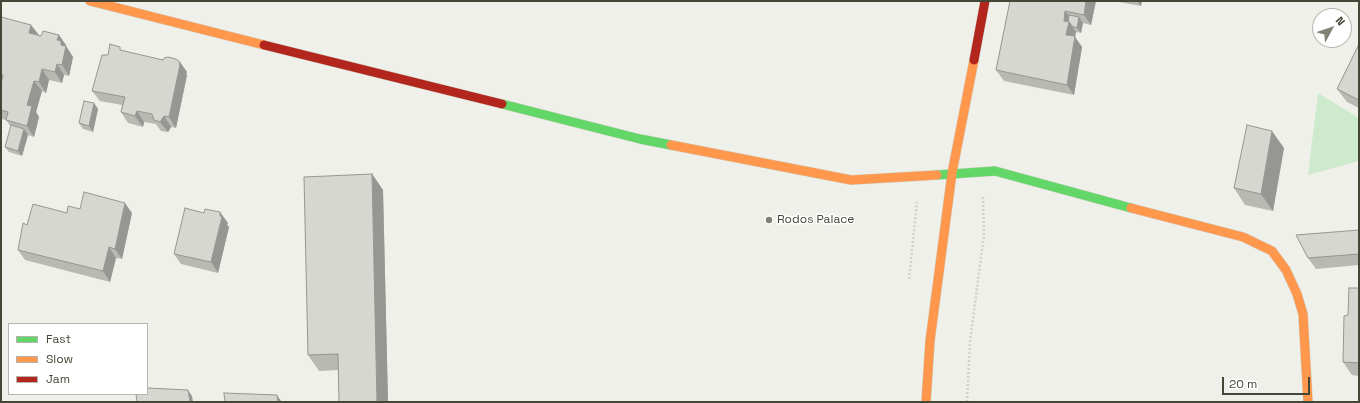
<!DOCTYPE html>
<style>
body{margin:0}
#map{position:relative;width:1360px;height:403px;overflow:hidden;background:#f0f0eb;font-family:"Space Grotesk",sans-serif}
canvas{display:block}
.frame{position:absolute;inset:0;border:2px solid #444737;pointer-events:none}
.legend{position:absolute;left:8px;top:323px;width:140px;height:72px;box-sizing:border-box;background:#fff;border:1px solid #b4b5af;margin:0;padding:5px 7px;list-style:none;font-size:12px;color:#444737}
.legend li{display:flex;align-items:center;gap:8px;height:20px}
.legend b{width:20px;border:1px solid #b4b5af}
.north{position:absolute;left:1312px;top:8px;width:40px;height:40px;box-sizing:border-box;background:#fff;border:1px solid #b4b5af;border-radius:50%;rotate:50deg;font-size:11px;font-weight:700;line-height:16px;text-align:center;color:#444737}
.north::after{content:'';display:block;margin:auto;width:14px;height:18px;background:#808276;clip-path:polygon(50% 0,100% 100%,50% 72%,0 100%)}
.scale{position:absolute;left:1222px;top:377px;width:88px;height:18px;box-sizing:border-box;border:2px solid #444737;border-top:0;padding-left:5px;font-size:12px;line-height:14px;white-space:nowrap;color:#444737;-webkit-text-stroke:3px #fff;paint-order:stroke}
</style>
<div id="map">
<canvas width="1360" height="403"></canvas>
<div class="frame"></div>
<ul class="legend">
<li><b style="height:5px;background:#63d668"></b>Fast</li>
<li><b style="height:5px;background:#ff974d"></b>Slow</li>
<li><b style="height:5px;background:#b3261e"></b>Jam</li>
</ul>
<div class="north">N</div>
<div class="scale">20 m</div>
</div>
<script>
const g = document.querySelector('canvas').getContext('2d');
g.lineJoin = 'round';
function fillPath(path, color) {
  g.fillStyle = color;
  g.fill(path, 'evenodd');
}
function toPath(rows) {
  const path = new Path2D();
  for (const r of rows) {
    path.moveTo(r[0], r[1]);
    for (let i = 2; i < r.length; i += 2) path.lineTo(r[i], r[i + 1]);
  }
  return path;
}
function stroke(path, color, width, dash) {
  g.strokeStyle = color;
  g.lineWidth = width;
  g.lineCap = dash ? 'butt' : 'round';
  g.setLineDash(dash || []);
  g.stroke(path);
}
function drawText(font, color, halo, rows, align = 'center') {
  g.font = font + ' "Space Grotesk",sans-serif';
  g.lineWidth = 3;
  g.setLineDash([]);
  g.textBaseline = 'middle';
  g.strokeStyle = halo;
  g.fillStyle = color;
  for (const [text, x, y, turn = 0] of rows) {
    g.save();
    g.translate(x, y);
    g.rotate((+turn || 0) * Math.PI / 180);
    g.textAlign = isNaN(turn) ? turn : align;
    if (halo) g.strokeText(text, 0, 0);
    g.fillText(text, 0, 0);
    g.restore();
  }
}
fillPath(toPath([
 [1318,93,1359,118,1359,161,1308,175]
]), '#ceeacc');
const fast = toPath([
 [502,104,640,139,671,145],
 [937,175,995,171,1131,208]
]);
const slow = toPath([
 [90,1,264,45],
 [671,145,851,180,937,175],
 [1131,208,1243,237,1272,251,1286,270,1297,294,1303,314,1308,402],
 [926,402,930,341,952,173,974,60]
]);
const jam = toPath([
 [264,45,502,104],
 [974,60,985,1]
]);
stroke(fast, '#ced1c4', 10);
stroke(slow, '#ced1c4', 10);
stroke(jam, '#ced1c4', 10);
stroke(toPath([
 [909,279,917,202],
 [967,402,970,342,984,234,983,197]
]), '#d0d1cc', 2.5, [2, 2]);
stroke(fast, '#63d668', 9);
stroke(slow, '#ff974d', 9);
stroke(jam, '#b3261e', 9);
fillPath(toPath([
 [1010,1,1096,1,1091,25,1083,23,1081,33,1076,32,1075,37,1082,47,1074,95,1004,81,996,70],
 [1113,1,1142,1,1141,6],
 [1,17,39,35,41,36,59,35,73,57,69,76,64,75,62,83,49,80,46,93,42,91,36,112,39,117,34,137,28,135,22,156,9,152,5,147,11,127,6,120,2,119,1,117],
 [1359,44,1359,108,1347,102,1337,89],
 [123,51,187,72,186,74,187,75,176,128,171,127,168,132,161,131,156,124,144,122,143,127,128,123,121,112,122,105,100,101,92,91,108,55],
 [94,103,98,109,93,132,83,129,79,123],
 [1284,148,1273,211,1245,205,1234,188],
 [372,174,383,190,388,402,339,402,338,370,319,371,308,355],
 [80,209,132,213,122,259,116,258,110,282,25,260,18,250,27,225],
 [228,223,227,225,229,227,218,273,181,264,174,254],
 [1359,230,1359,265,1316,269,1308,258],
 [1359,288,1359,376,1352,375,1343,362,1348,315]
]), '#b8b9b3');
fillPath(toPath([
 [1086,1,1096,1,1091,25,1084,15],
 [1137,1,1142,1,1141,6],
 [1065,11,1073,21,1072,26,1076,32,1075,37,1082,47,1074,95,1067,85,1064,21],
 [1079,17,1083,23,1081,33,1077,28],
 [31,25,39,35,29,33],
 [59,35,66,45,66,47,66,46,73,57,69,76,62,65,57,40],
 [180,62,187,72,186,74,187,75,176,128,169,117],
 [57,64,64,75,62,83,55,72],
 [42,69,49,80,46,93,39,82],
 [34,81,42,91,36,112,39,117,34,137,27,126,27,105],
 [94,103,98,109,93,132,89,126],
 [137,111,144,122,143,127,135,116],
 [164,116,171,127,168,132,160,122],
 [24,129,28,135,22,156,18,151],
 [1272,131,1284,148,1273,211,1261,194],
 [372,174,383,190,388,402,377,402],
 [125,203,132,213,122,259,115,249],
 [220,212,228,223,227,225,229,227,218,273,211,262],
 [109,247,116,258,110,282,103,271],
 [188,390,192,396,193,402,190,402],
 [277,395,281,401,281,402,278,402]
]), '#969692');
const building = toPath([
 [1010,1,1086,1,1084,15,1065,11,1064,21,1069,22,1066,35,1075,36,1067,85,996,70,1010,1],
 [1069,15,1079,17,1077,28,1072,26,1069,22,1068,22,1069,15],
 [1,17,31,25,29,33,41,36,43,31,59,35,57,40,61,41,61,45,66,46,62,65,57,64,55,72,42,69,39,82,34,81,27,105,32,106,27,126,6,120,8,112,1,110,1,84,3,75,1,75,1,17],
 [110,44,120,47,120,50,163,60,164,58,168,57,176,59,180,62,179,64,180,65,169,117,164,116,160,122,154,120,152,114,137,111,135,116,121,112,125,97,92,91,102,55,108,55,110,44],
 [1359,44,1359,100,1337,89,1359,44],
 [84,101,94,103,89,126,79,123,84,101],
 [11,125,24,129,18,151,5,147,11,125],
 [1247,125,1272,131,1261,194,1234,188,1247,125],
 [372,174,377,402,339,402,338,354,308,355,304,177,372,174],
 [84,192,125,203,115,249,109,247,103,271,18,250,23,223,27,225,33,204,67,213,68,206,80,209,84,192],
 [185,208,204,213,205,209,220,212,220,216,222,217,211,262,174,254,185,208],
 [1359,230,1359,254,1308,258,1296,235,1359,230],
 [1349,288,1359,288,1359,363,1343,362,1344,316,1348,315,1349,288],
 [147,388,188,390,190,402,137,402,136,394,147,394,147,388],
 [224,393,277,395,278,402,225,402,224,393]
]);
fillPath(building, '#d6d7d0');
stroke(building, '#969692', 1);
for (const [x, y, r, color] of [
 [769,220,4,"#808276"]
]) {
  const dot = new Path2D();
  dot.arc(x, y, r, 0, 2 * Math.PI);
  g.fillStyle = color;
  g.fill(dot);
  stroke(dot, '#fff', 1.5);
}
drawText('12px', '#444737', '#fff', [
 ["Rodos Palace",777,220]
], 'left');
</script>
